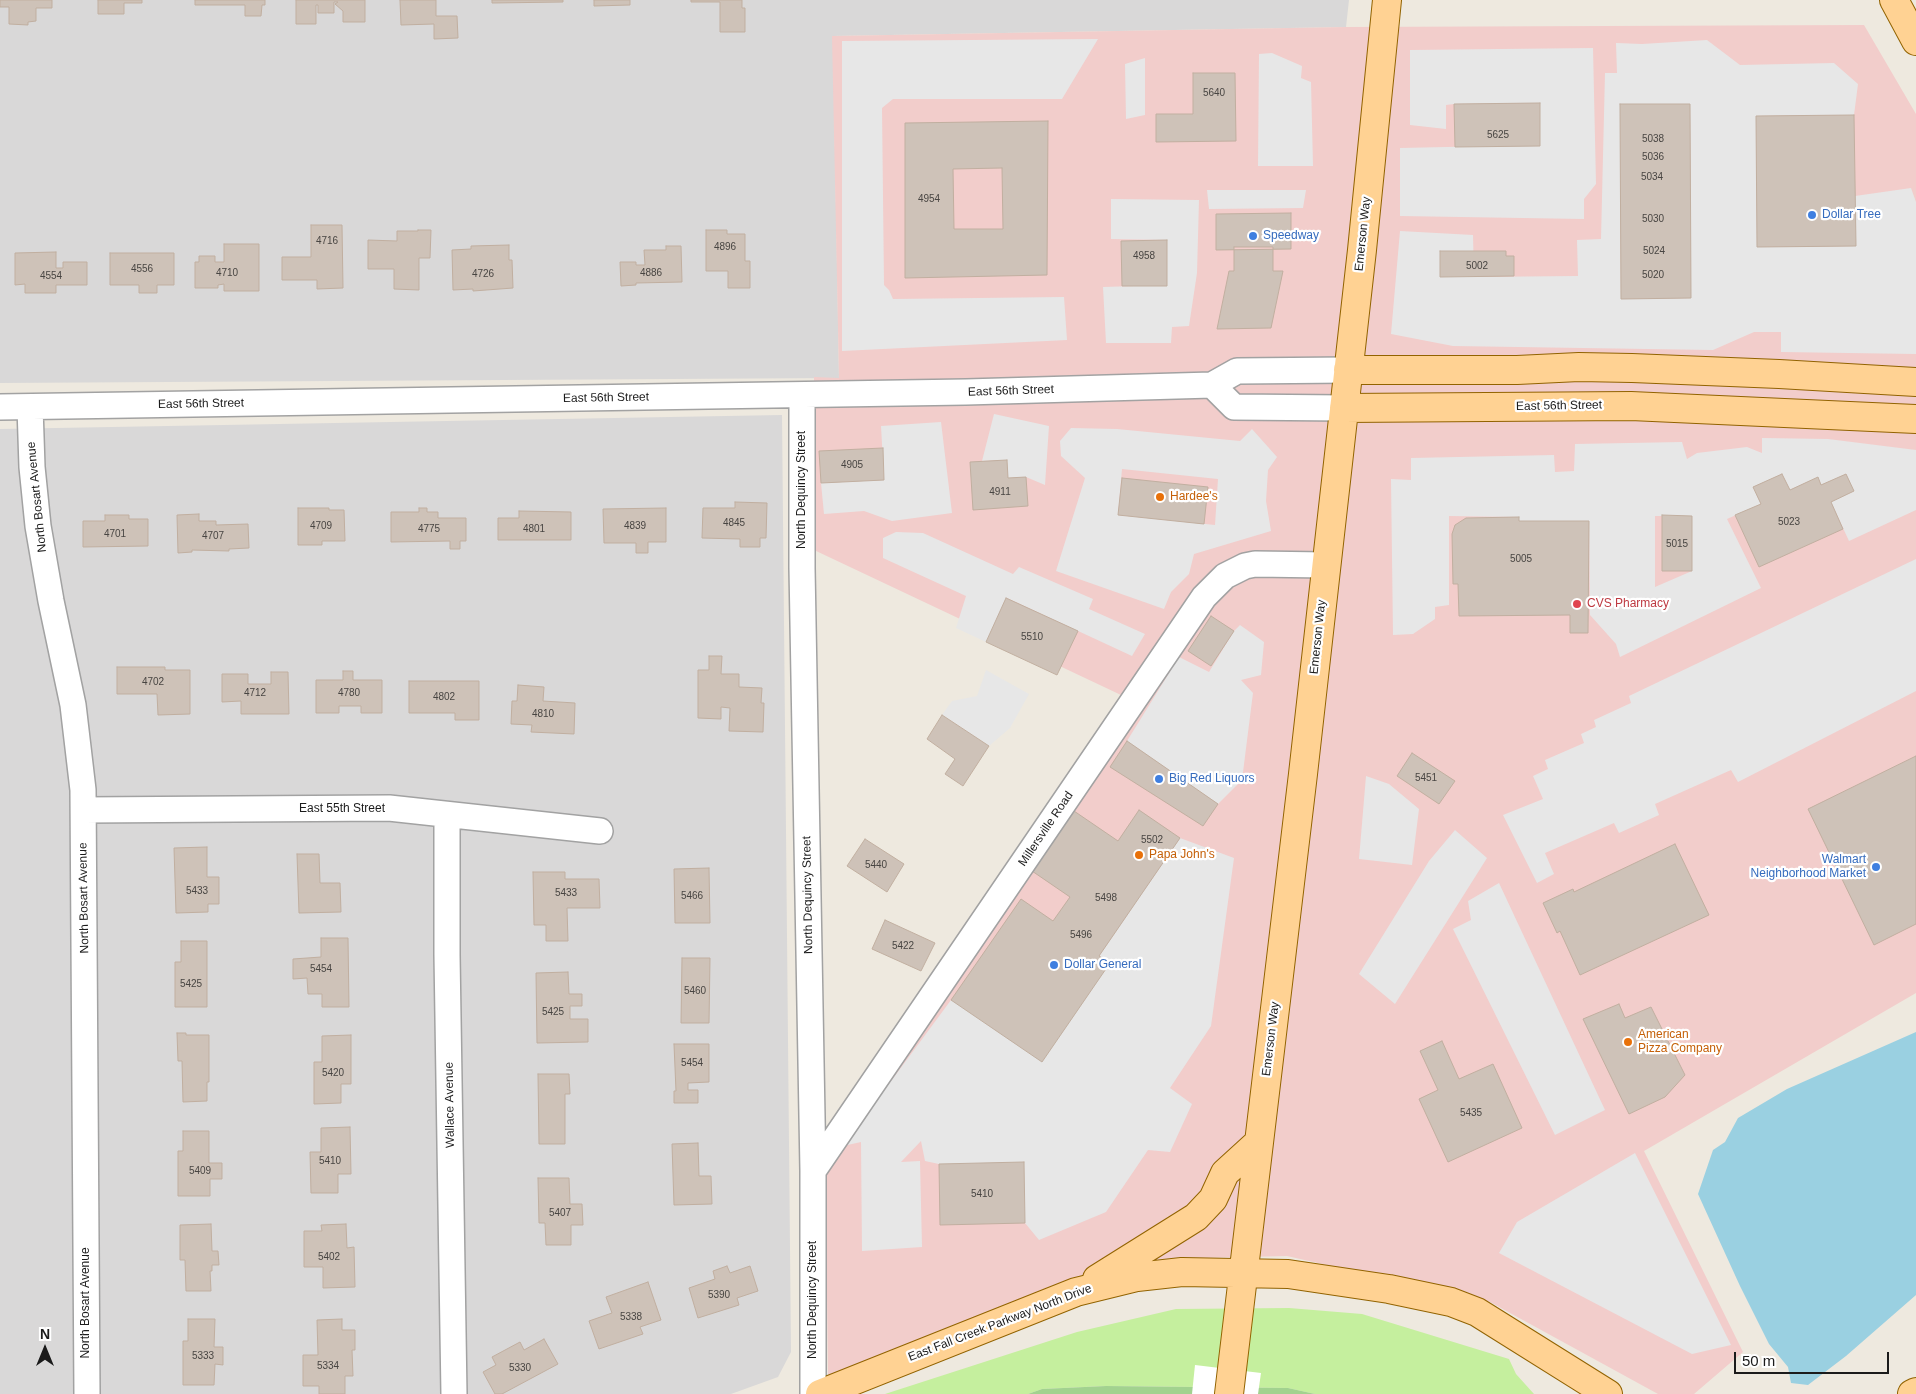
<!DOCTYPE html>
<style>
body{margin:0}
#map{position:relative;width:1916px;height:1394px;overflow:hidden;background:#eee9df;font-family:Helvetica,sans-serif}
canvas{display:block}
.north{position:absolute;left:20px;top:1324px;width:50px;height:50px;-webkit-text-stroke:4px #fff;paint-order:stroke;rotate:0deg;font-size:14px;font-weight:700;line-height:20px;text-align:center;color:#1b1b1b}
.north::after{content:'';display:block;margin:auto;width:18px;height:22px;background:#1b1b1b;clip-path:polygon(50% 0,100% 100%,50% 72%,0 100%)}
.scale{position:absolute;left:1734px;top:1352px;width:155px;height:22px;box-sizing:border-box;border:2px solid #1b1b1b;border-top:0;padding-left:6px;font-size:15px;line-height:18px;white-space:nowrap;color:#1b1b1b;-webkit-text-stroke:4px #fff;paint-order:stroke}
</style>
<div id="map">
<canvas width="1916" height="1394"></canvas>
<div class="north">N</div>
<div class="scale">50 m</div>
</div>
<script>
const g = document.querySelector('canvas').getContext('2d');
g.lineJoin = 'round';
function fillPath(path, color) {
  g.fillStyle = color;
  g.fill(path, 'evenodd');
}
function toPath(rows) {
  const path = new Path2D();
  for (const r of rows) {
    path.moveTo(r[0], r[1]);
    for (let i = 2; i < r.length; i += 2) path.lineTo(r[i], r[i + 1]);
  }
  return path;
}
function stroke(path, color, width, dash) {
  g.strokeStyle = color;
  g.lineWidth = width;
  g.lineCap = dash ? 'butt' : 'round';
  g.setLineDash(dash || []);
  g.stroke(path);
}
function drawText(font, color, halo, rows, align = 'center') {
  g.font = font + ' Helvetica,sans-serif';
  g.lineWidth = 4.5;
  g.setLineDash([]);
  g.textBaseline = 'middle';
  g.strokeStyle = halo;
  g.fillStyle = color;
  for (const [text, x, y, turn = 0] of rows) {
    g.save();
    g.translate(x, y);
    g.rotate((+turn || 0) * Math.PI / 180);
    g.textAlign = isNaN(turn) ? turn : align;
    if (halo) g.strokeText(text, 0, 0);
    g.fillText(text, 0, 0);
    g.restore();
  }
}
fillPath(toPath([
 [0,0,1349,0,1346,27,833,36,839,378,0,383],
 [782,415,791,1352,778,1377,731,1394,0,1394,0,429]
]), '#d9d8d8');
fillPath(toPath([
 [1864,25,1916,114,1916,993,1644,1151,1743,1352,1694,1394,1658,1394,1490,1302,1287,1256,1162,1259,828,1375,825,1137,1121,695,814,550,814,377,839,378,832,36,1346,27]
]), '#f2cdcb');
fillPath(toPath([
 [1289,1308,1362,1314,1509,1359,1516,1374,1534,1394,1315,1394,1288,1388,1106,1386,1042,1389,1028,1394,885,1394,1077,1332,1176,1309]
]), '#c5ef9e');
fillPath(toPath([
 [1106,1386,1288,1388,1315,1394,1028,1394,1042,1389]
]), '#a2d28f');
fillPath(toPath([
 [1098,39,1062,99,893,99,882,108,884,285,889,290,893,299,1064,297,1067,340,842,351,842,41],
 [1707,40,1740,65,1834,63,1858,84,1854,115,1756,116,1757,247,1855,246,1855,196,1911,188,1916,202,1916,354,1781,352,1781,332,1754,332,1713,350,1453,346,1391,334,1400,231,1473,235,1474,277,1578,276,1577,240,1601,239,1605,73,1617,73,1616,43,1642,44],
 [1690,104,1691,298,1621,299,1620,105],
 [1593,48,1596,184,1584,199,1584,219,1400,216,1400,148,1540,145,1540,103,1454,104,1446,105,1446,129,1410,125,1410,50],
 [1272,53,1302,66,1301,78,1311,82,1313,166,1258,166,1259,54],
 [1145,58,1145,115,1126,119,1125,64],
 [1207,190,1306,190,1303,208,1209,209],
 [1111,199,1199,200,1197,273,1189,326,1172,327,1171,343,1106,343,1103,287,1167,285,1167,240,1111,239],
 [994,414,1049,426,1045,485,1026,477,1008,478,1007,460,982,461],
 [941,422,952,513,892,521,864,511,824,514,821,483,884,480,881,426],
 [1071,428,1117,429,1240,441,1252,429,1277,457,1268,470,1266,501,1271,531,1194,554,1189,574,1171,592,1164,609,1056,571,1085,478,1061,456,1060,441],
 [1122,469,1218,479,1215,525,1118,515],
 [1762,438,1828,439,1916,450,1916,510,1849,541,1831,502,1854,491,1846,474,1821,485,1818,477,1790,490,1782,474,1753,487,1761,504,1727,519,1761,588,1620,657,1616,644,1590,615,1589,521,1519,521,1518,517,1449,516,1449,605,1435,607,1435,619,1413,634,1393,635,1391,479,1411,480,1411,458,1554,455,1555,472,1574,471,1575,444,1682,442,1687,459,1697,453,1747,447,1762,453],
 [1655,516,1692,516,1692,571,1655,587],
 [896,532,923,533,1013,574,1019,567,1093,599,1089,609,1145,634,1132,656,1007,598,986,642,956,628,966,596,883,558,883,538],
 [1916,559,1916,691,1738,782,1731,770,1655,804,1659,815,1619,833,1614,823,1545,853,1554,874,1537,883,1503,815,1543,799,1533,776,1548,769,1545,760,1584,743,1581,734,1596,727,1594,720,1631,703,1629,696],
 [1240,625,1264,642,1261,675,1241,680,1253,693,1242,780,1218,804,1127,741,1179,657,1209,672,1234,631],
 [986,670,1029,694,1010,728,989,746,942,715,952,701,977,696],
 [1366,776,1389,784,1419,809,1412,865,1359,859],
 [1455,830,1487,858,1395,1004,1359,974,1429,861],
 [1180,838,1234,858,1211,1026,1170,1088,1192,1104,1170,1152,1148,1150,1106,1212,1039,1240,1025,1223,939,1164,925,1161,921,1141,901,1162,920,1161,922,1247,862,1251,861,1142,843,1146,951,1000,1110,963,1099,956],
 [1499,883,1605,1110,1555,1135,1453,929,1471,920,1468,901],
 [1635,1153,1731,1345,1692,1354,1499,1253,1517,1222]
]), '#e7e7e7');
fillPath(toPath([
 [1916,1032,1916,1295,1846,1356,1808,1385,1791,1383,1788,1367,1769,1344,1740,1286,1698,1194,1713,1150,1725,1142,1738,1118,1787,1089]
]), '#9ad0e1');
fillPath(toPath([
 [1195,1365,1261,1373,1258,1394,1192,1394]
]), '#fff');
const building = toPath([
 [0,0,52,0,52,8,36,8,36,21,28,22,28,25,9,24,9,7,0,7,0,0],
 [98,0,142,0,142,3,124,3,124,14,98,14,98,0],
 [195,0,265,0,265,5,262,5,261,16,245,16,245,5,195,5,195,0],
 [296,0,365,0,365,22,343,22,343,11,335,4,338,2,334,2,334,13,318,13,318,5,316,5,316,24,296,24,296,0],
 [400,0,436,0,436,16,457,16,458,38,434,39,434,24,401,25,400,0],
 [492,0,563,0,563,2,492,3,492,0],
 [594,0,630,0,630,5,594,6,594,0],
 [691,0,742,0,742,8,745,8,745,32,720,32,720,2,691,2,691,0],
 [1193,73,1235,73,1236,141,1156,142,1156,114,1193,114,1193,73],
 [1540,103,1540,146,1455,147,1454,104,1540,103],
 [1620,104,1690,104,1691,298,1621,299,1620,104],
 [1854,115,1856,246,1757,247,1756,116,1854,115],
 [1048,121,1047,275,905,278,905,123,1048,121],
 [1002,168,1003,229,954,229,953,169,1002,168],
 [1291,213,1291,249,1216,250,1216,214,1291,213],
 [311,225,342,225,343,288,317,289,317,280,282,280,282,257,311,257,311,225],
 [418,230,431,230,430,258,419,258,419,290,394,289,394,269,368,269,368,240,397,241,397,231,418,231,418,230],
 [706,230,727,230,727,234,745,234,745,261,750,261,750,288,728,288,728,271,706,271,706,230],
 [1167,240,1167,286,1122,286,1121,241,1167,240],
 [224,244,259,244,259,291,224,291,224,284,218,285,218,288,195,288,195,262,199,262,199,256,215,256,215,262,224,262,224,244],
 [509,245,509,260,512,260,513,288,473,291,473,289,453,290,452,250,471,249,471,246,509,245],
 [666,246,681,246,682,282,636,283,636,285,621,286,620,262,636,262,636,265,645,265,644,250,666,250,666,246],
 [1234,247,1273,247,1273,271,1283,271,1271,328,1217,329,1229,271,1234,271,1234,247],
 [1440,251,1506,251,1506,256,1514,256,1514,276,1440,277,1440,251],
 [56,252,56,268,63,268,63,262,87,262,87,285,56,285,56,293,25,293,25,284,15,285,15,253,56,252],
 [110,253,174,253,174,285,157,285,157,293,139,293,139,285,110,285,110,253],
 [883,448,884,480,821,483,819,451,883,448],
 [1007,460,1008,478,1026,477,1028,506,973,510,970,462,1007,460],
 [1782,474,1790,490,1818,477,1821,485,1846,474,1854,491,1831,502,1843,529,1759,567,1735,515,1761,504,1753,487,1782,474],
 [1122,478,1208,487,1204,524,1118,515,1122,478],
 [735,502,767,503,766,538,760,538,760,547,740,547,740,539,702,538,703,508,735,508,735,502],
 [298,508,329,508,329,510,344,510,345,541,322,541,322,545,298,545,298,508],
 [419,508,427,508,427,512,438,512,438,518,466,518,466,541,460,541,460,549,450,549,450,541,391,542,391,512,419,512,419,508],
 [666,508,666,542,648,542,648,553,636,553,636,543,604,543,603,509,666,508],
 [519,511,571,512,571,540,498,540,498,518,519,518,519,511],
 [199,514,199,521,216,521,216,525,248,524,249,548,229,549,229,551,192,550,192,552,178,553,177,515,199,514],
 [105,515,129,515,129,519,148,519,148,546,83,547,83,521,105,521,105,515],
 [1662,515,1692,516,1692,571,1662,571,1662,515],
 [1519,517,1519,521,1589,521,1588,633,1570,633,1570,615,1459,616,1458,584,1453,584,1452,534,1455,525,1466,518,1519,517],
 [1006,598,1078,631,1057,675,986,642,1006,598],
 [1211,616,1234,631,1211,666,1188,651,1211,616],
 [709,656,722,656,721,674,739,674,739,687,762,688,761,703,764,703,763,732,729,731,730,708,721,707,721,719,698,718,698,670,709,670,709,656],
 [117,667,165,667,165,670,190,670,190,714,158,715,157,694,117,694,117,667],
 [343,671,353,671,353,680,382,680,382,713,361,713,361,706,339,706,339,713,316,713,316,680,343,680,343,671],
 [271,672,288,672,289,714,241,714,241,701,222,702,222,674,248,674,248,684,271,684,271,672],
 [409,681,479,681,479,720,455,720,455,713,409,713,409,681],
 [518,685,544,687,543,701,575,703,574,734,531,732,532,725,511,724,512,701,517,701,518,685],
 [942,715,989,746,963,786,945,774,955,759,927,739,942,715],
 [1127,741,1218,804,1203,826,1110,767,1127,741],
 [1412,753,1455,781,1439,804,1397,776,1412,753],
 [1916,756,1916,924,1874,945,1808,809,1916,756],
 [1139,810,1180,838,1099,956,1110,963,1042,1062,951,1000,1021,899,1053,921,1070,897,1032,871,1074,811,1118,841,1139,810],
 [865,839,904,864,887,892,847,866,865,839],
 [1675,844,1709,915,1580,975,1560,931,1557,933,1543,903,1573,889,1574,892,1675,844],
 [207,847,207,877,219,877,219,904,208,904,208,912,176,913,174,848,207,847],
 [297,854,319,854,320,883,340,883,341,912,299,913,297,854],
 [709,868,710,923,675,923,674,869,709,868],
 [533,872,565,872,565,879,599,879,600,908,567,908,568,941,546,941,546,925,534,925,533,872],
 [885,920,935,943,921,971,872,949,885,920],
 [321,938,348,938,349,1007,322,1007,322,994,308,994,307,978,293,979,293,959,321,957,321,938],
 [181,941,207,941,207,1007,175,1007,175,962,181,962,181,941],
 [682,958,710,958,709,1023,681,1023,682,958],
 [568,972,569,994,582,994,582,1006,570,1006,570,1019,588,1019,588,1042,537,1043,536,973,568,972],
 [1619,1004,1625,1018,1651,1007,1685,1075,1665,1097,1629,1114,1583,1019,1619,1004],
 [177,1033,186,1033,186,1035,209,1035,209,1082,207,1082,207,1101,183,1102,182,1061,178,1061,177,1033],
 [351,1035,351,1084,341,1084,341,1103,314,1104,314,1062,322,1062,322,1036,351,1035],
 [1442,1041,1459,1079,1493,1064,1522,1128,1448,1162,1419,1099,1438,1090,1420,1051,1442,1041],
 [674,1044,709,1044,709,1082,688,1083,688,1090,698,1090,698,1103,674,1103,674,1091,676,1091,674,1044],
 [538,1074,569,1074,570,1094,565,1094,565,1144,539,1144,538,1074],
 [350,1127,351,1174,338,1174,338,1193,311,1193,310,1152,321,1152,321,1128,350,1127],
 [183,1131,209,1131,209,1163,222,1163,222,1179,210,1179,210,1196,178,1196,178,1151,183,1151,183,1131],
 [698,1143,699,1176,711,1176,712,1204,674,1205,672,1144,698,1143],
 [1024,1162,1025,1223,940,1225,939,1164,1024,1162],
 [538,1178,569,1178,570,1204,582,1204,583,1225,571,1225,571,1245,546,1245,545,1223,539,1223,538,1178],
 [211,1224,212,1251,218,1251,219,1265,212,1265,212,1271,210,1271,211,1291,186,1291,185,1260,180,1260,180,1225,211,1224],
 [346,1224,347,1248,354,1247,355,1287,323,1288,323,1267,304,1267,304,1231,322,1231,321,1225,346,1224],
 [727,1266,730,1273,750,1266,758,1291,737,1298,739,1305,698,1318,689,1288,715,1279,713,1271,727,1266],
 [648,1282,661,1320,640,1327,643,1334,599,1349,589,1321,612,1313,606,1297,648,1282],
 [188,1319,215,1319,214,1347,223,1347,223,1365,215,1364,214,1385,183,1385,183,1341,188,1341,188,1319],
 [342,1319,342,1330,355,1330,355,1350,352,1350,353,1376,345,1376,345,1394,319,1394,319,1386,303,1386,303,1355,318,1355,317,1320,342,1319],
 [544,1339,558,1364,502,1394,495,1394,483,1372,496,1365,492,1357,520,1342,524,1350,544,1339]
]);
fillPath(building, '#cec2b8');
stroke(building, '#c1afa0', 1);
const minor = toPath([
 [1212,385,1234,407,1344,408],
 [802,395,802,568,813,1171,813,1394],
 [0,407,966,392,1212,385,1237,371,1348,370],
 [30,407,32,467,38,526,51,601,73,705,83,790,87,1394],
 [84,810,389,808,600,831],
 [447,816,447,955,454,1394],
 [813,1171,1204,597,1225,576,1245,566,1255,564,1326,565]
]);
const major = toPath([
 [1894,0,1916,41],
 [1348,370,1517,370,1579,367,1632,368,1779,374,1916,382],
 [1344,408,1631,406,1916,419],
 [1097,1279,1196,1217,1213,1199,1225,1173,1259,1142],
 [820,1394,1076,1292,1137,1277,1182,1272,1288,1274,1389,1289,1451,1302,1477,1312,1608,1394],
 [1229,1394,1303,774,1362,250,1387,0],
 [1912,1394,1916,1392]
]);
stroke(minor, '#a2a2a2', 28);
stroke(major, '#926300', 30);
stroke(minor, '#fff', 25);
stroke(major, '#ffd293', 28);
for (const [x, y, r, color] of [
 [1812,215,5,"#3f7fe0"],
 [1253,236,5,"#3f7fe0"],
 [1160,497,5,"#e8710a"],
 [1577,604,5,"#e0444e"],
 [1159,779,5,"#3f7fe0"],
 [1139,855,5,"#e8710a"],
 [1876,867,5,"#3f7fe0"],
 [1054,965,5,"#3f7fe0"],
 [1628,1042,5,"#e8710a"]
]) {
  const dot = new Path2D();
  dot.arc(x, y, r, 0, 2 * Math.PI);
  g.fillStyle = color;
  g.fill(dot);
  stroke(dot, '#fff', 2);
}
drawText('10px', '#484542', null, [
 ["5640",1214,93],
 ["5625",1498,135],
 ["5038",1653,139],
 ["5036",1653,157],
 ["5034",1652,177],
 ["4954",929,199],
 ["5030",1653,219],
 ["4716",327,241],
 ["4896",725,247],
 ["5024",1654,251],
 ["4958",1144,256],
 ["5002",1477,266],
 ["4556",142,269],
 ["4710",227,273],
 ["4886",651,273],
 ["4726",483,274],
 ["5020",1653,275],
 ["4554",51,276],
 ["4905",852,465],
 ["4911",1000,492],
 ["5023",1789,522],
 ["4845",734,523],
 ["4709",321,526],
 ["4839",635,526],
 ["4775",429,529],
 ["4801",534,529],
 ["4701",115,534],
 ["4707",213,536],
 ["5015",1677,544],
 ["5005",1521,559],
 ["5510",1032,637],
 ["4702",153,682],
 ["4712",255,693],
 ["4780",349,693],
 ["4802",444,697],
 ["4810",543,714],
 ["5451",1426,778],
 ["5502",1152,840],
 ["5440",876,865],
 ["5433",197,891],
 ["5433",566,893],
 ["5466",692,896],
 ["5498",1106,898],
 ["5496",1081,935],
 ["5422",903,946],
 ["5454",321,969],
 ["5425",191,984],
 ["5460",695,991],
 ["5425",553,1012],
 ["5454",692,1063],
 ["5420",333,1073],
 ["5435",1471,1113],
 ["5410",330,1161],
 ["5409",200,1171],
 ["5410",982,1194],
 ["5407",560,1213],
 ["5402",329,1257],
 ["5390",719,1295],
 ["5338",631,1317],
 ["5333",203,1356],
 ["5334",328,1366],
 ["5330",520,1368]
]);
drawText('12px', '#366cbe', '#fff', [
 ["Dollar Tree",1822,215],
 ["Speedway",1263,236],
 ["Big Red Liquors",1169,779],
 ["Walmart",1866,860,"right"],
 ["Neighborhood Market",1866,874,"right"],
 ["Dollar General",1064,965]
], 'left');
drawText('12px', '#1b1b1b', '#fff', [
 ["Emerson Way",1363,234,-84],
 ["East 56th Street",1011,391,-2],
 ["East 56th Street",606,398,-1],
 ["East 56th Street",201,404,-1],
 ["East 56th Street",1559,406,-1],
 ["North Dequincy Street",802,490,-90],
 ["North Bosart Avenue",37,497,-96],
 ["Emerson Way",1318,637,-84],
 ["East 55th Street",342,809],
 ["Millersville Road",1046,829,-56],
 ["North Dequincy Street",808,895,-91],
 ["North Bosart Avenue",84,898,-91],
 ["Emerson Way",1271,1039,-83],
 ["Wallace Avenue",450,1105,-91],
 ["North Dequincy Street",813,1300,-90],
 ["North Bosart Avenue",86,1303,-90],
 ["East Fall Creek Parkway North Drive",1000,1323,-21]
]);
drawText('12px', '#c56008', '#fff', [
 ["Hardee's",1170,497],
 ["Papa John's",1149,855],
 ["American",1638,1035],
 ["Pizza Company",1638,1049]
], 'left');
drawText('12px', '#be3a42', '#fff', [
 ["CVS Pharmacy",1587,604]
], 'left');
</script>
